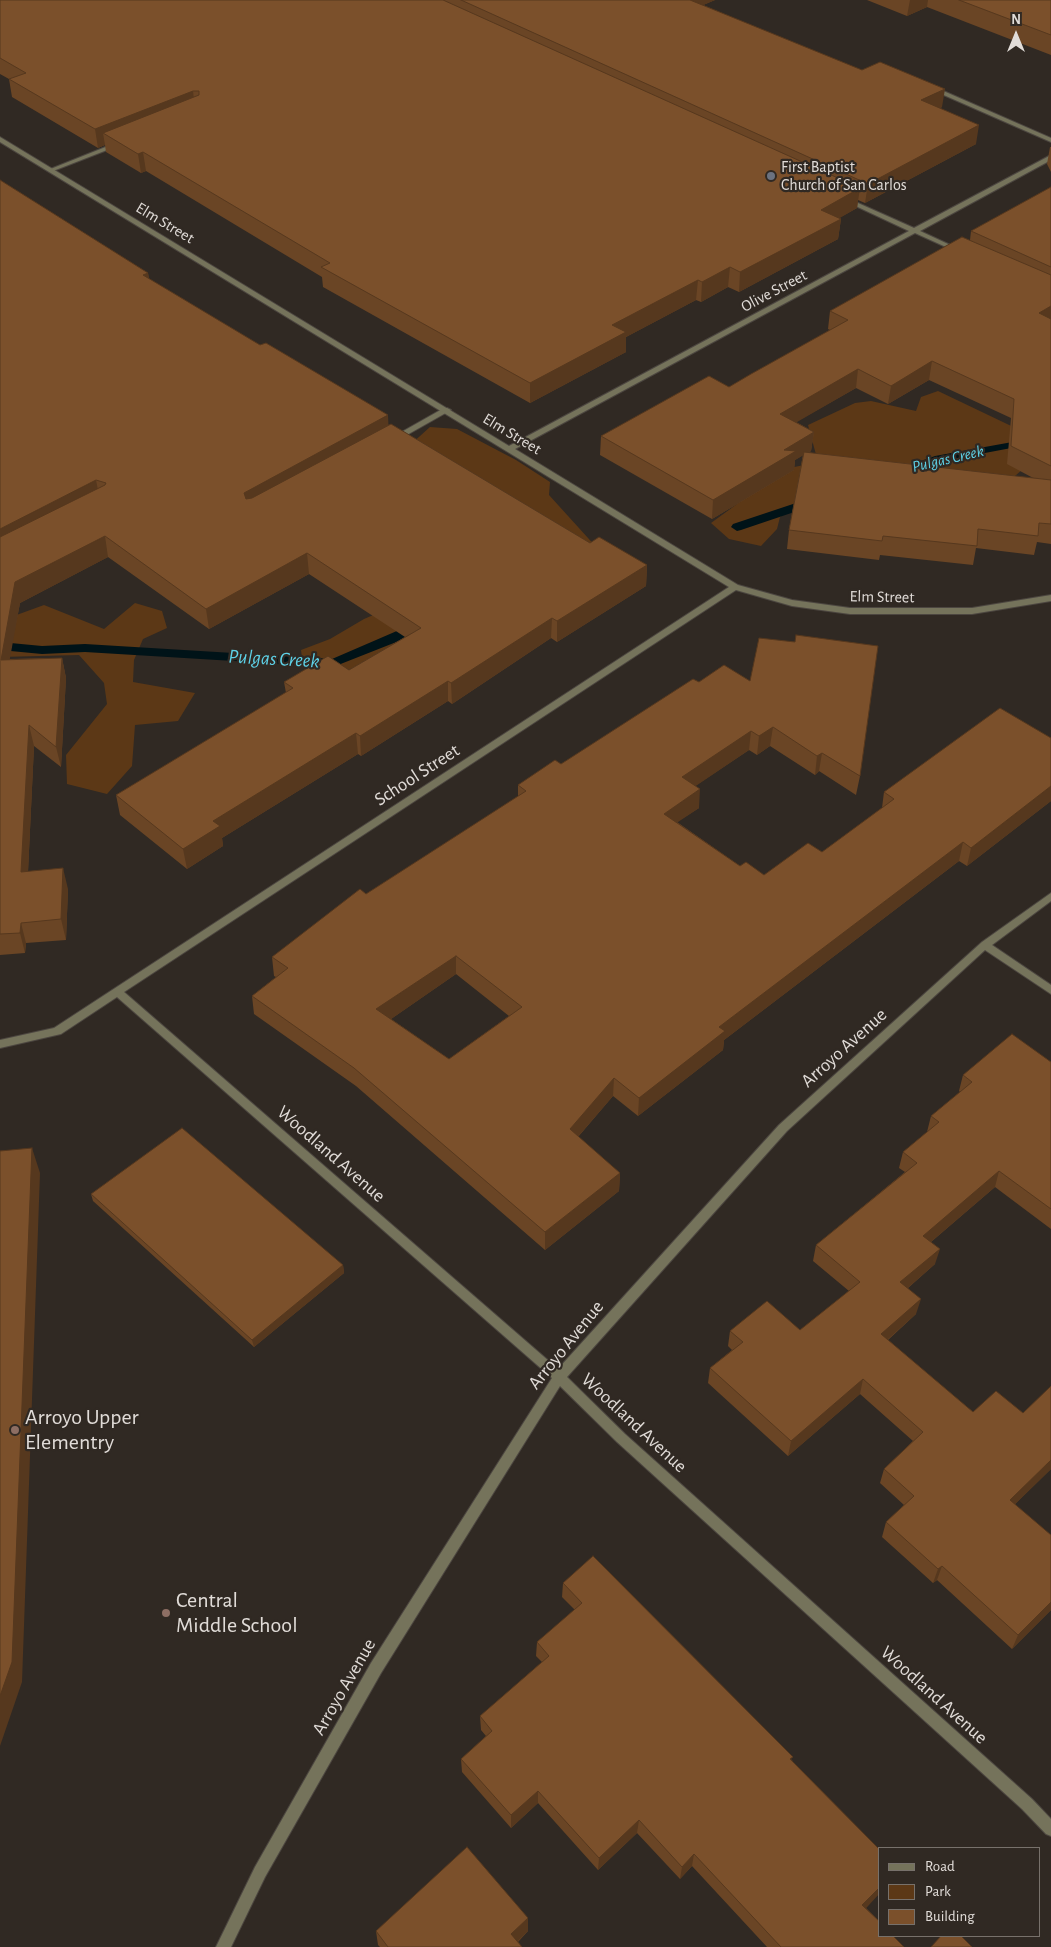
<!DOCTYPE html>
<style>
body{margin:0}
#map{position:relative;width:1051px;height:1947px;overflow:hidden;background:#302923;font-family:"Alegreya Sans",sans-serif}
canvas{display:block}
.legend{position:absolute;left:878px;top:1847px;width:162px;height:90px;box-sizing:border-box;background:#302923;border:1px solid #77716b;margin:0;padding:6px 9px;list-style:none;font-size:15px;color:#e1dcd8}
.legend li{display:flex;align-items:center;gap:10px;height:25px}
.legend b{width:25px;border:1px solid #77716b}
.north{position:absolute;left:991px;top:10px;width:50px;height:50px;-webkit-text-stroke:4px #302923;paint-order:stroke;rotate:0deg;font-size:14px;font-weight:700;line-height:20px;text-align:center;color:#e1dcd8}
.north::after{content:'';display:block;margin:auto;width:18px;height:22px;background:#e1dcd8;clip-path:polygon(50% 0,100% 100%,50% 72%,0 100%)}
</style>
<div id="map">
<canvas width="1051" height="1947"></canvas>
<ul class="legend">
<li><b style="height:6px;background:#75735b"></b>Road</li>
<li><b style="height:14px;background:#5c3816"></b>Park</li>
<li><b style="height:14px;background:#7b502b"></b>Building</li>
</ul>
<div class="north">N</div>
</div>
<script>
const g = document.querySelector('canvas').getContext('2d');
g.lineJoin = 'round';
function fillPath(path, color) {
  g.fillStyle = color;
  g.fill(path, 'evenodd');
}
function toPath(rows) {
  const path = new Path2D();
  for (const r of rows) {
    path.moveTo(r[0], r[1]);
    for (let i = 2; i < r.length; i += 2) path.lineTo(r[i], r[i + 1]);
  }
  return path;
}
function stroke(path, color, width, dash) {
  g.strokeStyle = color;
  g.lineWidth = width;
  g.lineCap = dash ? 'butt' : 'round';
  g.setLineDash(dash || []);
  g.stroke(path);
}
function drawText(font, color, halo, rows, align = 'center') {
  g.font = font + ' "Alegreya Sans",sans-serif';
  g.lineWidth = 4.5;
  g.setLineDash([]);
  g.textBaseline = 'middle';
  g.strokeStyle = halo;
  g.fillStyle = color;
  for (const [text, x, y, turn = 0] of rows) {
    g.save();
    g.translate(x, y);
    g.rotate((+turn || 0) * Math.PI / 180);
    g.textAlign = isNaN(turn) ? turn : align;
    if (halo) g.strokeText(text, 0, 0);
    g.fillText(text, 0, 0);
    g.restore();
  }
}
fillPath(toPath([
 [938,391,1051,445,994,494,810,498,780,517,777,529,761,546,729,539,711,523,785,469,818,462,808,425,855,403,871,401,916,411,921,397],
 [430,427,457,429,516,460,550,482,549,495,598,549,410,445],
 [429,591,447,618,364,671,303,666,301,650,330,639,364,619],
 [135,603,162,611,167,628,143,639,134,660,133,682,195,693,178,721,135,725,132,766,107,794,67,784,66,755,107,704,104,683,79,655,0,657,0,621,44,605,104,629]
]), '#5c3816');
fillPath(toPath([
 [1018,441,1024,444,1022,446,937,462,899,474,893,471,935,456,1018,441],
 [811,498,815,499,815,505,741,530,737,531,731,527,733,524,811,498],
 [420,621,426,625,424,628,409,637,333,667,85,652,42,654,0,650,0,642,42,646,85,644,332,659,420,621]
]), '#001318');
const service = toPath([
 [932,86,1051,138,1051,142,930,89,929,88,932,86],
 [118,142,121,144,120,145,53,171,48,170,118,142],
 [444,408,447,408,451,410,398,440,395,440,391,438,444,408]
]);
const minor = toPath([
 [0,137,509,446,909,231,845,201,845,199,849,199,914,228,1051,155,1051,160,920,231,961,250,961,252,957,252,915,233,515,449,738,585,792,600,850,608,972,608,1051,595,1051,601,972,614,850,614,792,606,736,590,124,992,558,1369,779,1125,982,942,1051,893,1051,901,992,945,1051,985,1051,994,985,950,787,1131,567,1377,625,1434,1032,1799,1051,1819,1051,1836,1046,1834,1022,1809,617,1442,560,1386,381,1673,265,1877,231,1947,216,1947,255,1867,371,1663,552,1378,117,997,61,1034,0,1048,0,1040,54,1028,729,587,0,142,0,137]
]);
stroke(service, '#4c4640', 2);
stroke(minor, '#4c4640', 2);
fillPath(service, '#75735b');
fillPath(minor, '#75735b');
fillPath(toPath([
 [0,0,715,0,703,5,942,107,940,108,976,144,865,203,858,200,857,208,839,218,841,219,838,239,739,292,728,287,701,302,696,300,626,337,626,352,530,403,323,287,322,277,146,171,141,173,106,152,105,145,98,148,12,97,9,79,0,74],
 [867,0,1051,0,1051,55,927,7,907,16],
 [1050,147,1051,147,1051,172,1047,164],
 [0,180,148,273,149,279,389,425,590,543,647,565,646,586,557,642,551,638,452,704,448,701,361,756,358,754,222,838,223,846,187,869,120,815,116,795,286,693,284,682,349,670,405,637,309,574,209,629,108,557,20,603,9,659,62,658,66,678,61,767,34,746,28,872,68,889,66,940,26,943,25,953,0,955],
 [1051,187,1051,544,1037,542,1034,555,976,548,973,565,880,555,879,560,787,549,789,530,803,455,795,460,794,470,712,519,600,455,601,436,729,387,830,330,828,329,830,311,970,240,971,231],
 [929,380,1011,418,1007,464,1035,479,808,453,811,451,814,432,796,422,856,388,888,404],
 [724,665,860,776,856,795,819,771,815,775,770,746,757,755,749,750,695,786,699,808,677,822,740,866,764,875,822,852,882,808,884,792,1051,738,1051,801,967,866,959,861,724,1040,723,1050,638,1116,613,1096,578,1137,620,1173,619,1191,545,1250,356,1086,254,1014,252,996,276,977,274,976,272,957,366,894,518,797,518,785,561,764,699,682],
 [456,974,509,1016,449,1059,391,1019],
 [1051,1062,1051,1229,995,1187,931,1242,935,1264,908,1288,916,1314,888,1340,973,1412,1051,1469,1015,1504,1051,1610,1012,1649,937,1580,933,1583,882,1537,886,1522,904,1505,880,1483,884,1469,913,1441,860,1394,788,1456,708,1383,710,1368,732,1350,728,1346,730,1331,800,1330,849,1291,813,1261,816,1245,905,1172,899,1168,903,1152,927,1132,931,1116,960,1092,959,1091,963,1075],
 [91,1194,343,1265,344,1273,254,1347,93,1201],
 [563,1583,792,1760,866,1908,904,1947,767,1947,692,1866,680,1879,637,1833,598,1870,538,1803,511,1828,462,1772,461,1759,486,1736,481,1730,480,1716,542,1662,536,1656,537,1642,575,1610,562,1597],
 [528,1918,528,1931,518,1942,522,1947,380,1947,378,1945,376,1931]
]), '#6a4525');
fillPath(toPath([
 [681,0,715,0,680,15],
 [910,0,928,0,927,7,907,16],
 [945,89,942,107,918,119,921,100],
 [193,91,195,109,103,133,105,145,98,148,95,129],
 [979,125,976,144,865,203,868,184],
 [143,152,146,171,141,173,138,154],
 [860,188,857,208,819,230,821,210],
 [841,219,838,239,739,292,740,272],
 [730,267,728,287,701,302,702,282],
 [148,273,151,292,143,275],
 [698,280,696,300,626,337,626,352,530,403,530,383,612,325],
 [1051,306,1051,322,1039,313],
 [932,361,929,380,888,404,891,386],
 [858,369,856,388,778,433,780,414],
 [388,415,389,436,246,513,244,493],
 [814,432,811,451,795,460,794,470,712,519,713,500,784,450],
 [96,480,100,500,0,552,0,529],
 [105,536,108,557,20,603,6,680,1,660,15,582],
 [307,553,309,574,209,629,206,609],
 [647,565,646,586,557,642,557,621],
 [552,618,551,638,452,704,451,683],
 [62,658,66,678,61,767,56,747],
 [448,681,448,701,361,756,360,736],
 [29,725,34,746,27,893,21,872],
 [773,727,770,746,757,755,759,736],
 [751,731,749,750,681,796,682,777],
 [356,733,358,754,222,838,223,846,187,869,183,849,213,821],
 [822,753,819,771,815,775,817,756],
 [1051,786,1051,801,967,866,971,848],
 [700,789,699,808,663,832,664,814],
 [963,842,959,861,724,1040,723,1050,638,1116,639,1098,719,1027],
 [63,868,68,889,66,940,61,919],
 [21,923,26,943,25,953,20,933],
 [456,956,456,974,378,1028,376,1009],
 [614,1078,613,1096,569,1147,570,1129],
 [32,1148,40,1173,22,1682,0,1746,0,1696],
 [999,1171,995,1187,919,1252,923,1236],
 [620,1173,619,1191,545,1250,545,1232],
 [940,1249,935,1264,896,1298,900,1282],
 [343,1265,344,1273,254,1347,252,1340],
 [921,1299,916,1314,877,1349,881,1334],
 [863,1379,860,1394,788,1456,791,1441],
 [1051,1460,1051,1469,1005,1514,1010,1500],
 [942,1566,937,1580,933,1583,938,1569],
 [1051,1602,1051,1610,1012,1649,1018,1635],
 [538,1791,538,1803,511,1828,511,1815],
 [639,1820,637,1833,598,1870,599,1858],
 [694,1854,692,1866,680,1879,682,1867],
 [880,1887,880,1893,858,1917,862,1905],
 [528,1918,528,1931,512,1947,511,1934]
]), '#56381e');
const building = toPath([
 [0,0,443,0,860,188,821,210,841,219,740,272,730,267,702,282,698,280,612,325,626,332,530,383,321,267,330,263,143,152,138,154,103,133,199,95,199,91,193,91,95,129,9,79,26,73,0,58,0,0],
 [461,0,690,0,862,70,880,62,945,89,921,100,979,125,868,184,461,0],
 [959,0,1051,0,1051,35,959,0],
 [0,180,148,273,143,275,260,345,266,343,388,415,244,493,246,499,252,498,391,424,590,543,599,537,647,565,557,621,552,618,451,683,448,681,360,736,356,733,213,821,220,826,183,849,116,795,293,688,284,682,328,656,349,670,421,628,307,553,206,609,105,536,15,582,1,660,62,658,56,747,29,725,21,872,63,868,61,919,21,923,20,933,0,934,0,537,105,485,106,483,96,480,0,529,0,180],
 [1051,187,1051,267,971,231,1051,187],
 [962,237,1051,275,1051,306,1039,313,1051,319,1051,466,1011,446,1014,399,932,361,891,386,858,369,780,414,814,432,784,450,796,451,713,500,601,436,709,376,729,387,751,374,848,320,830,311,962,237],
 [804,452,1051,480,1051,524,1039,523,1038,536,978,529,977,546,883,536,882,541,789,530,804,452],
 [796,635,878,646,860,776,822,753,817,756,773,727,759,736,751,731,682,777,700,789,664,814,740,866,746,862,764,875,808,843,822,852,894,799,884,792,1000,708,1051,738,1051,786,971,848,963,842,719,1027,725,1031,639,1098,614,1078,570,1129,620,1173,545,1232,354,1068,252,996,288,968,272,957,360,889,366,894,526,791,518,785,555,760,561,764,693,679,699,682,724,665,750,681,759,638,795,642,796,635],
 [456,956,522,1007,449,1059,376,1009,456,956],
 [1012,1034,1051,1062,1051,1209,999,1171,923,1236,940,1249,900,1282,921,1299,881,1334,973,1412,996,1391,1023,1413,1051,1386,1051,1460,1010,1500,1051,1535,1051,1602,1018,1635,942,1566,938,1569,886,1522,914,1496,884,1469,923,1432,863,1379,791,1441,710,1368,743,1342,730,1331,767,1301,800,1330,860,1282,816,1245,917,1163,903,1152,939,1122,931,1116,972,1082,963,1075,1012,1034],
 [182,1128,343,1265,252,1340,91,1194,182,1128],
 [32,1148,12,1662,0,1696,0,1151,32,1148],
 [593,1556,793,1757,790,1759,880,1850,880,1887,862,1905,880,1922,880,1936,893,1936,904,1947,781,1947,694,1854,682,1867,639,1820,599,1858,538,1791,511,1815,461,1759,492,1731,480,1716,549,1656,537,1642,582,1603,563,1583,593,1556],
 [467,1847,528,1918,511,1934,522,1947,388,1947,376,1931,467,1847],
 [941,1936,961,1936,972,1947,931,1947,941,1936]
]);
fillPath(building, '#7b502b');
stroke(building, '#56381e', 1);
for (const [x, y, r, color] of [
 [771,176,5,"#6b7280"],
 [15,1430,5,"#8d6e63"],
 [166,1613,5,"#8d6e63"]
]) {
  const dot = new Path2D();
  dot.arc(x, y, r, 0, 2 * Math.PI);
  g.fillStyle = color;
  g.fill(dot);
  stroke(dot, '#302923', 2);
}
drawText('16px', '#e1dcd8', '#302923', [
 ["First Baptist",781,167],
 ["Church of San Carlos",781,185]
], 'left');
drawText('16px', '#e1dcd8', '#302923', [
 ["Elm Street",165,223,31],
 ["Olive Street",774,291,-28],
 ["Elm Street",512,434,31],
 ["Elm Street",882,597,1]
]);
drawText('italic 16px', '#5ed1e7', '#302923', [
 ["Pulgas Creek",948,459,-13]
]);
drawText('19px', '#e1dcd8', '#302923', [
 ["School Street",417,775,-33],
 ["Arroyo Avenue",844,1048,-42],
 ["Woodland Avenue",331,1154,41],
 ["Arroyo Avenue",566,1345,-51],
 ["Woodland Avenue",634,1423,43],
 ["Arroyo Avenue",344,1687,-60],
 ["Woodland Avenue",934,1695,42]
]);
drawText('italic 20px', '#5ed1e7', '#302923', [
 ["Pulgas Creek",274,659,3]
]);
drawText('22px', '#e1dcd8', '#302923', [
 ["Arroyo Upper",25,1417],
 ["Elementry",25,1442],
 ["Central",176,1600],
 ["Middle School",176,1625]
], 'left');
</script>
